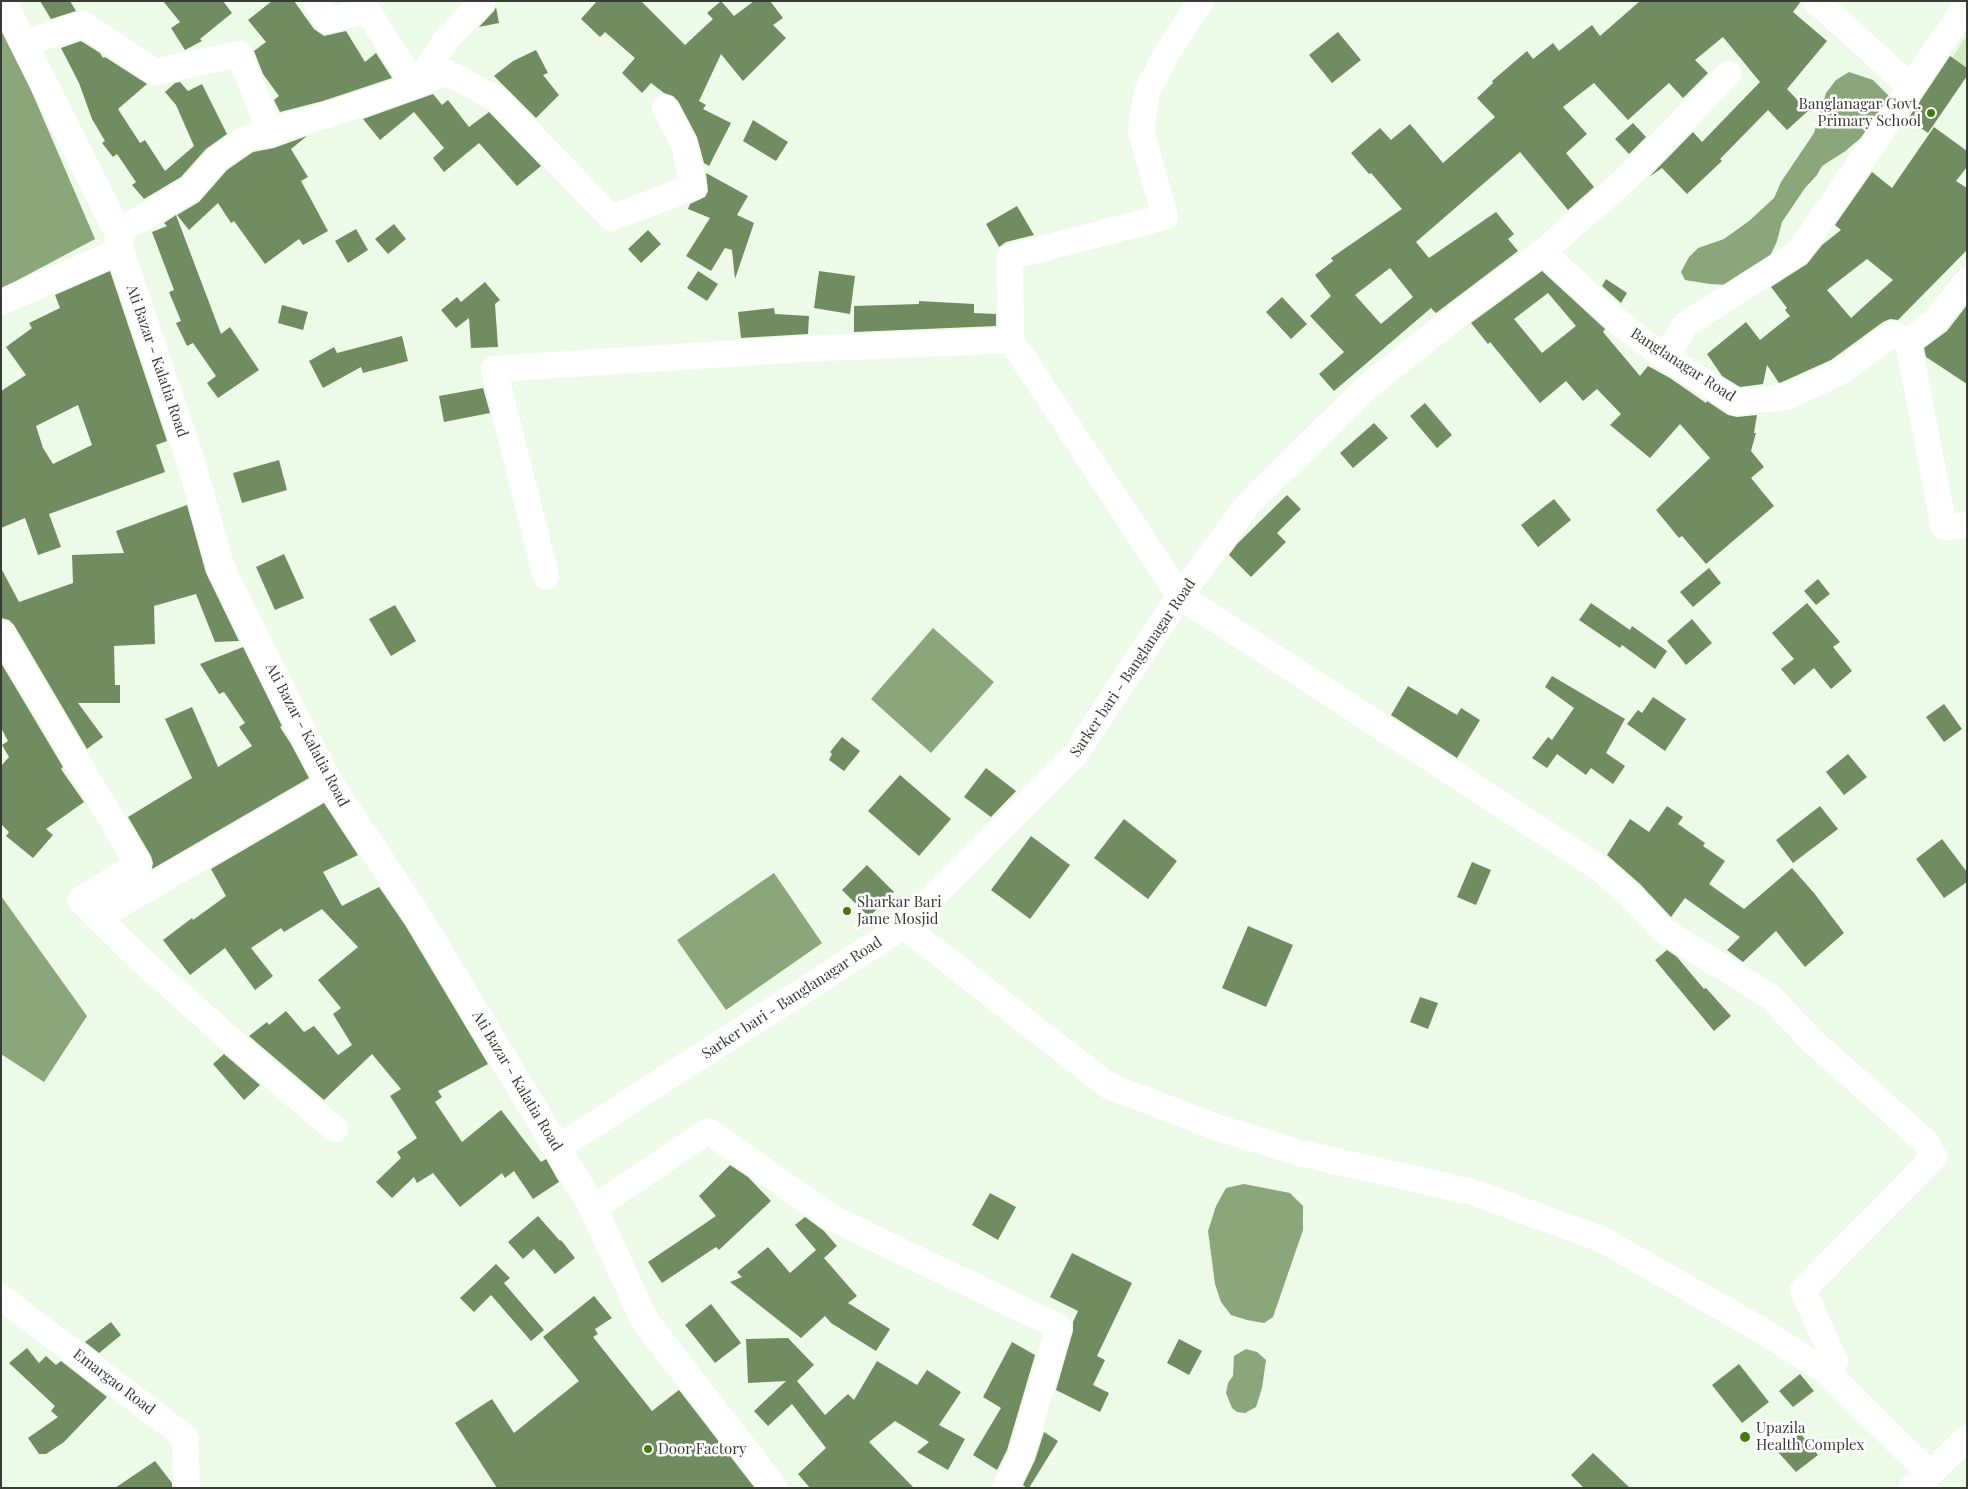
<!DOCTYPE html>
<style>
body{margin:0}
#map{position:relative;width:1968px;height:1489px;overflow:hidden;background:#eefae8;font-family:"Playfair Display",serif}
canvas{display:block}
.frame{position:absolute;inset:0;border:2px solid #383c35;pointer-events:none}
</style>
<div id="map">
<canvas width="1968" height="1489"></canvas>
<div class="frame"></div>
</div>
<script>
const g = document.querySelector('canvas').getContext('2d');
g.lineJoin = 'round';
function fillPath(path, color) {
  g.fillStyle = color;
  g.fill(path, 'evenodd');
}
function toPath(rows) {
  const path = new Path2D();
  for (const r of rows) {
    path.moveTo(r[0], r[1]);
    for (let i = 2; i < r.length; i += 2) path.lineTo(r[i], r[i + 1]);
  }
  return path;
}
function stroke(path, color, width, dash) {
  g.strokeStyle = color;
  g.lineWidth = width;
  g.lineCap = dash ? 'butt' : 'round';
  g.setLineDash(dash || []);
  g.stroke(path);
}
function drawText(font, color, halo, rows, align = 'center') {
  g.font = font + ' "Playfair Display",serif';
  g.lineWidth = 5;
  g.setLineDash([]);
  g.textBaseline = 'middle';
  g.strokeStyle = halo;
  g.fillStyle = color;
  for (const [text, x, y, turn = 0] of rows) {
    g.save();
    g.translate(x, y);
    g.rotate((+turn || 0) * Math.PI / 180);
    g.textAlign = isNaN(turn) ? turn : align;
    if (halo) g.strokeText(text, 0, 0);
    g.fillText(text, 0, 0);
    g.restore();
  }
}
fillPath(toPath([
 [1967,35,1967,77,1948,64]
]), '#d0ecc1');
fillPath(toPath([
 [1,20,95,239,1,289],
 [1849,72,1873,80,1888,95,1888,104,1867,133,1844,152,1822,166,1817,175,1805,188,1782,222,1777,241,1767,263,1729,285,1710,284,1685,280,1681,272,1689,257,1698,248,1724,239,1749,221,1774,198,1781,182,1814,133,1826,93,1836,80],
 [933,628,994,682,931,753,871,699],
 [774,873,822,943,726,1010,677,940],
 [1,896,87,1016,44,1082,1,1054],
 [1244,1184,1290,1193,1303,1206,1303,1230,1273,1317,1264,1323,1247,1320,1231,1315,1221,1302,1215,1284,1212,1261,1208,1231,1216,1206,1226,1188],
 [1246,1349,1257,1352,1266,1360,1262,1388,1256,1407,1245,1413,1237,1412,1232,1408,1226,1393,1228,1383,1233,1376,1234,1356]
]), '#8aa67a');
fillPath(toPath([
 [40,1,70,1,76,11,51,19],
 [163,1,223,1,232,13,200,39,202,41,185,50,171,28,180,22],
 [272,1,294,1,314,29,324,36,346,31,365,62,376,53,392,78,323,101,280,112,274,100,279,96,263,74,254,51,266,42,248,20],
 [597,1,641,1,685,45,713,19,707,13,721,1,734,16,754,1,770,1,783,18,773,25,786,38,743,81,721,54,699,101,706,105,703,109,731,123,709,166,704,163,697,137,678,101,673,96,664,93,651,83,642,93,622,73,635,58,605,32,600,37,581,19],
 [1640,1,1801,1,1793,12,1827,41,1787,89,1808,111,1787,130,1768,110,1720,159,1722,161,1687,194,1662,168,1649,177,1693,132,1702,142,1760,82,1723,37,1695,60,1708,73,1683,98,1669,83,1628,120,1594,83,1563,107,1587,134,1566,153,1594,187,1568,210,1520,152,1416,242,1429,258,1496,212,1514,234,1508,239,1518,251,1436,313,1431,308,1334,391,1319,374,1344,352,1310,316,1331,296,1315,275,1333,261,1331,258,1402,209,1371,173,1369,174,1351,153,1380,128,1391,140,1410,124,1443,163,1495,117,1477,98,1493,83,1492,81,1527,51,1533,59,1553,43,1559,51,1592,25,1600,36],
 [1390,268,1413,297,1381,324,1355,295],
 [496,7,499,23,479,27,494,11],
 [1338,32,1361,60,1332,83,1309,55],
 [81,41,100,53,103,58,105,57,147,84,118,109,140,143,145,140,165,171,194,146,176,105,165,92,175,83,180,82,188,91,202,84,227,134,206,149,181,177,144,199,132,185,136,182,117,154,113,157,102,143,105,141,92,119,79,83,61,48],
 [536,50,548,73,543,75,559,95,536,118,494,76,513,61],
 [1950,56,1967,68,1967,76,1928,133,1908,119],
 [433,94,442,105,448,100,469,127,489,112,541,166,517,186,479,143,444,172,433,158,444,148,414,112,380,140,363,119],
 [753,120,788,142,776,161,743,141],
 [1633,123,1646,137,1629,154,1615,139],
 [1934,127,1967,151,1967,167,1956,181,1967,188,1967,250,1898,320,1890,319,1883,322,1831,360,1782,382,1779,383,1767,365,1763,384,1740,387,1722,376,1707,354,1746,322,1760,340,1790,316,1785,310,1787,308,1771,287,1807,264,1822,245,1841,230,1835,225,1872,172,1892,188],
 [1867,259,1893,280,1851,318,1827,290],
 [307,136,291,149,308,177,301,181,328,231,303,245,299,239,265,264,234,221,231,223,218,203,189,230,177,215,199,202,227,170,253,152,274,148],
 [706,173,748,196,737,215,754,223,735,279,732,250,725,248,711,271,686,256,710,218,688,209,690,204,705,197,708,191],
 [1017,206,1034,235,1006,242,999,247,986,224],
 [176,215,221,334,230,327,259,370,218,398,207,383,216,376,193,343,187,346,176,323,181,321,169,292,174,290,152,232,167,226,164,223],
 [394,224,406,239,388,254,375,239],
 [356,229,368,250,348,263,335,241],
 [648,230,661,244,641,263,628,249],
 [110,271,167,441,156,445,165,472,49,514,61,547,38,555,25,518,1,528,1,391,26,375,6,347,32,328,29,323,60,308,55,295],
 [78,405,92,445,53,464,43,448,36,426],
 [698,271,718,284,707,301,687,288],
 [819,271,855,276,850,314,814,308],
 [1542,271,1605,329,1603,332,1640,376,1648,366,1670,378,1706,403,1707,401,1728,415,1737,417,1757,415,1754,433,1756,433,1751,451,1764,467,1751,478,1774,506,1706,564,1682,536,1679,538,1656,510,1710,458,1680,424,1650,458,1610,425,1621,414,1597,389,1583,401,1566,381,1540,403,1490,342,1488,344,1471,323],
 [1548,293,1576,326,1542,353,1514,319],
 [1606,279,1627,293,1621,303,1602,286],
 [485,282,500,300,495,304,498,347,471,348,469,318,456,328,441,310,457,297,461,302],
 [1282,297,1307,324,1291,339,1266,312],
 [919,301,974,304,974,313,996,314,996,326,854,332,854,306,919,304],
 [282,305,308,312,303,330,278,323],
 [1967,305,1967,384,1926,357,1924,348,1947,331],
 [774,308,775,314,809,316,808,334,741,338,738,312],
 [402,336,408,361,363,373,361,367,323,388,309,361,334,347,337,353],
 [483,388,490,413,444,422,439,396],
 [1425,403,1452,435,1437,448,1410,416],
 [1374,423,1388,438,1353,468,1340,453],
 [279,460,287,490,242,503,233,473],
 [1287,495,1301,509,1277,533,1286,542,1251,577,1229,555,1237,544],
 [1554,499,1571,520,1538,547,1521,525],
 [187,505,206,573,239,641,215,642,196,594,154,606,155,644,114,646,115,685,120,685,120,703,78,703,103,737,87,749,14,625,9,620,1,618,1,568,19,602,73,583,72,555,124,553,116,531],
 [284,554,304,598,275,610,256,567],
 [1709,568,1721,583,1693,607,1680,592],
 [1818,579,1830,594,1816,605,1804,591],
 [1591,603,1630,630,1632,626,1667,651,1655,669,1622,645,1620,648,1579,620],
 [1807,603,1840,642,1833,647,1852,671,1831,689,1814,668,1794,685,1781,669,1794,659,1772,633],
 [395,605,416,641,391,656,369,619],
 [1692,619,1712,643,1686,665,1667,641],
 [243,647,282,726,280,727,291,744,309,778,152,869,153,863,151,856,128,817,192,778,165,719,192,707,218,767,252,746,239,727,245,723,224,692,219,694,200,664],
 [1,663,63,767,61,769,84,802,46,829,53,835,33,858,6,836,9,832,1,824,1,766,9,757,2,745,8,741,1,728],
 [1552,676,1625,719,1606,753,1625,766,1613,784,1591,768,1586,775,1557,754,1547,768,1532,758,1548,737,1552,740,1574,708,1545,687],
 [1408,686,1457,715,1461,708,1480,720,1457,758,1391,715],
 [1653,697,1686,719,1665,751,1627,724,1638,710,1642,713],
 [1944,704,1962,729,1944,742,1926,717],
 [842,737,860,751,844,771,829,760,832,754,830,752],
 [1848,754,1867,777,1844,795,1826,772],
 [986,768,1016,791,991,817,964,797],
 [900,775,951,819,919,856,868,811],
 [324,803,358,855,323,872,342,906,379,887,405,925,488,1064,438,1091,442,1097,435,1102,462,1142,501,1110,541,1162,546,1159,559,1182,533,1199,514,1171,505,1178,502,1173,460,1207,433,1173,417,1183,414,1177,392,1198,376,1182,401,1158,397,1152,417,1138,390,1096,401,1089,372,1054,324,1100,249,1036,267,1022,269,1025,286,1011,304,1032,314,1026,338,1055,352,1045,333,1014,341,1008,318,980,358,947,322,909,284,932,281,928,251,948,273,976,255,990,225,948,190,975,163,940,192,918,193,920,226,896,211,869],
 [1667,806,1683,817,1678,824,1705,843,1703,846,1725,861,1709,884,1744,909,1792,868,1814,893,1844,933,1805,967,1776,931,1743,962,1727,950,1740,937,1685,898,1671,917,1640,884,1607,855,1630,819,1649,832],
 [1820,806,1838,829,1793,863,1776,840],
 [1124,819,1177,861,1148,899,1094,858],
 [1031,836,1070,865,1030,919,991,890],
 [1942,839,1967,872,1967,882,1944,898,1916,859],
 [1472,862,1491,870,1476,905,1457,897],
 [867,865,894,892,869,917,842,890],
 [1248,926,1293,945,1266,1007,1222,988],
 [1667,950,1677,957,1704,989,1706,988,1731,1016,1714,1031,1655,960],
 [1420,997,1438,1003,1428,1029,1410,1022],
 [224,1054,260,1085,244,1100,213,1064],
 [730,1165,748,1177,771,1201,719,1250,716,1247,662,1283,648,1262,716,1216,699,1196],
 [990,1193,1016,1207,998,1240,972,1225],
 [538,1216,560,1241,561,1240,575,1258,555,1274,534,1249,523,1259,508,1242],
 [805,1217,824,1231,837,1246,824,1258,857,1296,848,1303,890,1329,876,1351,831,1323,825,1316,801,1338,730,1282,742,1277,737,1272,768,1247,790,1273,816,1250,795,1225],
 [1072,1253,1132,1283,1097,1356,1105,1360,1093,1385,1109,1393,1100,1412,1056,1390,1073,1331,1073,1322,1078,1311,1050,1297],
 [496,1264,510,1278,504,1283,544,1330,531,1341,491,1295,474,1312,460,1298],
 [594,1296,612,1318,595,1329,598,1334,593,1337,652,1411,679,1390,754,1487,497,1488,455,1423,492,1399,514,1433,579,1381,543,1337],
 [711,1304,741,1343,715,1363,685,1325],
 [111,1322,121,1335,99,1353,85,1342],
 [788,1338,814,1365,797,1381,825,1415,848,1394,854,1400,877,1361,917,1385,927,1370,961,1392,939,1425,965,1439,948,1470,917,1452,929,1442,895,1421,869,1442,914,1488,810,1488,798,1474,826,1448,792,1404,768,1426,754,1411,786,1381,748,1383,746,1339],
 [1179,1339,1202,1351,1189,1375,1167,1363],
 [1012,1342,1035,1355,1007,1450,997,1470,973,1455,1001,1408,983,1397],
 [27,1348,39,1363,46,1356,56,1365,61,1361,107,1397,64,1442,46,1454,39,1454,28,1438,58,1417,51,1411,55,1406,9,1363],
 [1739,1364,1769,1402,1742,1423,1712,1385],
 [1800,1374,1814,1391,1793,1407,1779,1391],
 [1044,1432,1058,1441,1029,1488,1027,1488,1023,1485,1035,1460],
 [1800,1433,1818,1455,1796,1472,1778,1452],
 [1593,1453,1630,1488,1584,1488,1571,1475],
 [155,1461,172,1483,172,1488,115,1488]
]), '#718c61');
stroke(toPath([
 [316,1,327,21,367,10,415,86,446,72,498,100,611,218,694,187,684,144,665,108],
 [1816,1,1911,87],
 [23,44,83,24,155,72,239,54,271,133],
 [118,232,191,189,217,159,247,138,271,133,286,126,327,115,415,86,445,41,483,1],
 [1543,252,1627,178,1728,74],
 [1,302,120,251],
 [1011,340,1010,257,1165,217,1141,132,1147,91,1166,55,1201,1],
 [1908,342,1944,527,1967,525],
 [1665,357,1686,324,1799,252,1967,5],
 [546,576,494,369,801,349,1011,340,1180,596,1599,868,1629,894,1664,931,1771,997,1810,1039,1925,1141,1934,1157,1803,1290,1835,1361,1827,1372],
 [1,633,138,864,80,900,140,959,258,1064,335,1129],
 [97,918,329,783],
 [904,926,1107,1085,1216,1127,1300,1153,1472,1192,1601,1239,1763,1331,1827,1372,1930,1474],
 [557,1148,904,926,1075,755,1180,596,1249,503,1368,386,1482,296,1543,252,1623,326,1665,357,1736,402,1786,397,1839,373,1892,334,1908,342,1935,321,1967,281],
 [593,1208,708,1131,832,1218,1059,1327,1021,1456,1005,1488],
 [1,1297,185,1437,187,1488],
 [1911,1488,1930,1474,1967,1438]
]), '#fff', 26);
stroke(toPath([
 [2,1,118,232,120,251,191,462,220,566,283,694,329,783,418,917,593,1208,645,1321,774,1488]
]), '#fff', 28);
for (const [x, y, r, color] of [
 [1931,113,5,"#437b10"],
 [847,911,5,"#437b10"],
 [1745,1437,6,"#437b10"],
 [648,1449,5,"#437b10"]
]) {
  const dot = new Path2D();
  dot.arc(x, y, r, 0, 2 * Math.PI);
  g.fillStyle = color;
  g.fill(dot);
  stroke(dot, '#fff', 2);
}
drawText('15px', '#383c35', '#fff', [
 ["Banglanagar Govt.",1921,104,"right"],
 ["Primary School",1921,121,"right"],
 ["Sharkar Bari",857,902],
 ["Jame Mosjid",857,919],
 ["Upazila",1756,1428],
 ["Health Complex",1756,1445],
 ["Door Factory",658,1449]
], 'left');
drawText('15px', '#383c35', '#fff', [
 ["Ati Bazar - Kalatia Road",157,361,71],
 ["Banglanagar Road",1683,365,33],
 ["Sarker bari - Banglanagar Road",1133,668,-56],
 ["Ati Bazar - Kalatia Road",307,735,62],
 ["Sarker bari - Banglanagar Road",792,998,-33],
 ["Ati Bazar - Kalatia Road",517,1081,59],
 ["Emargao Road",114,1382,37]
]);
</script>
